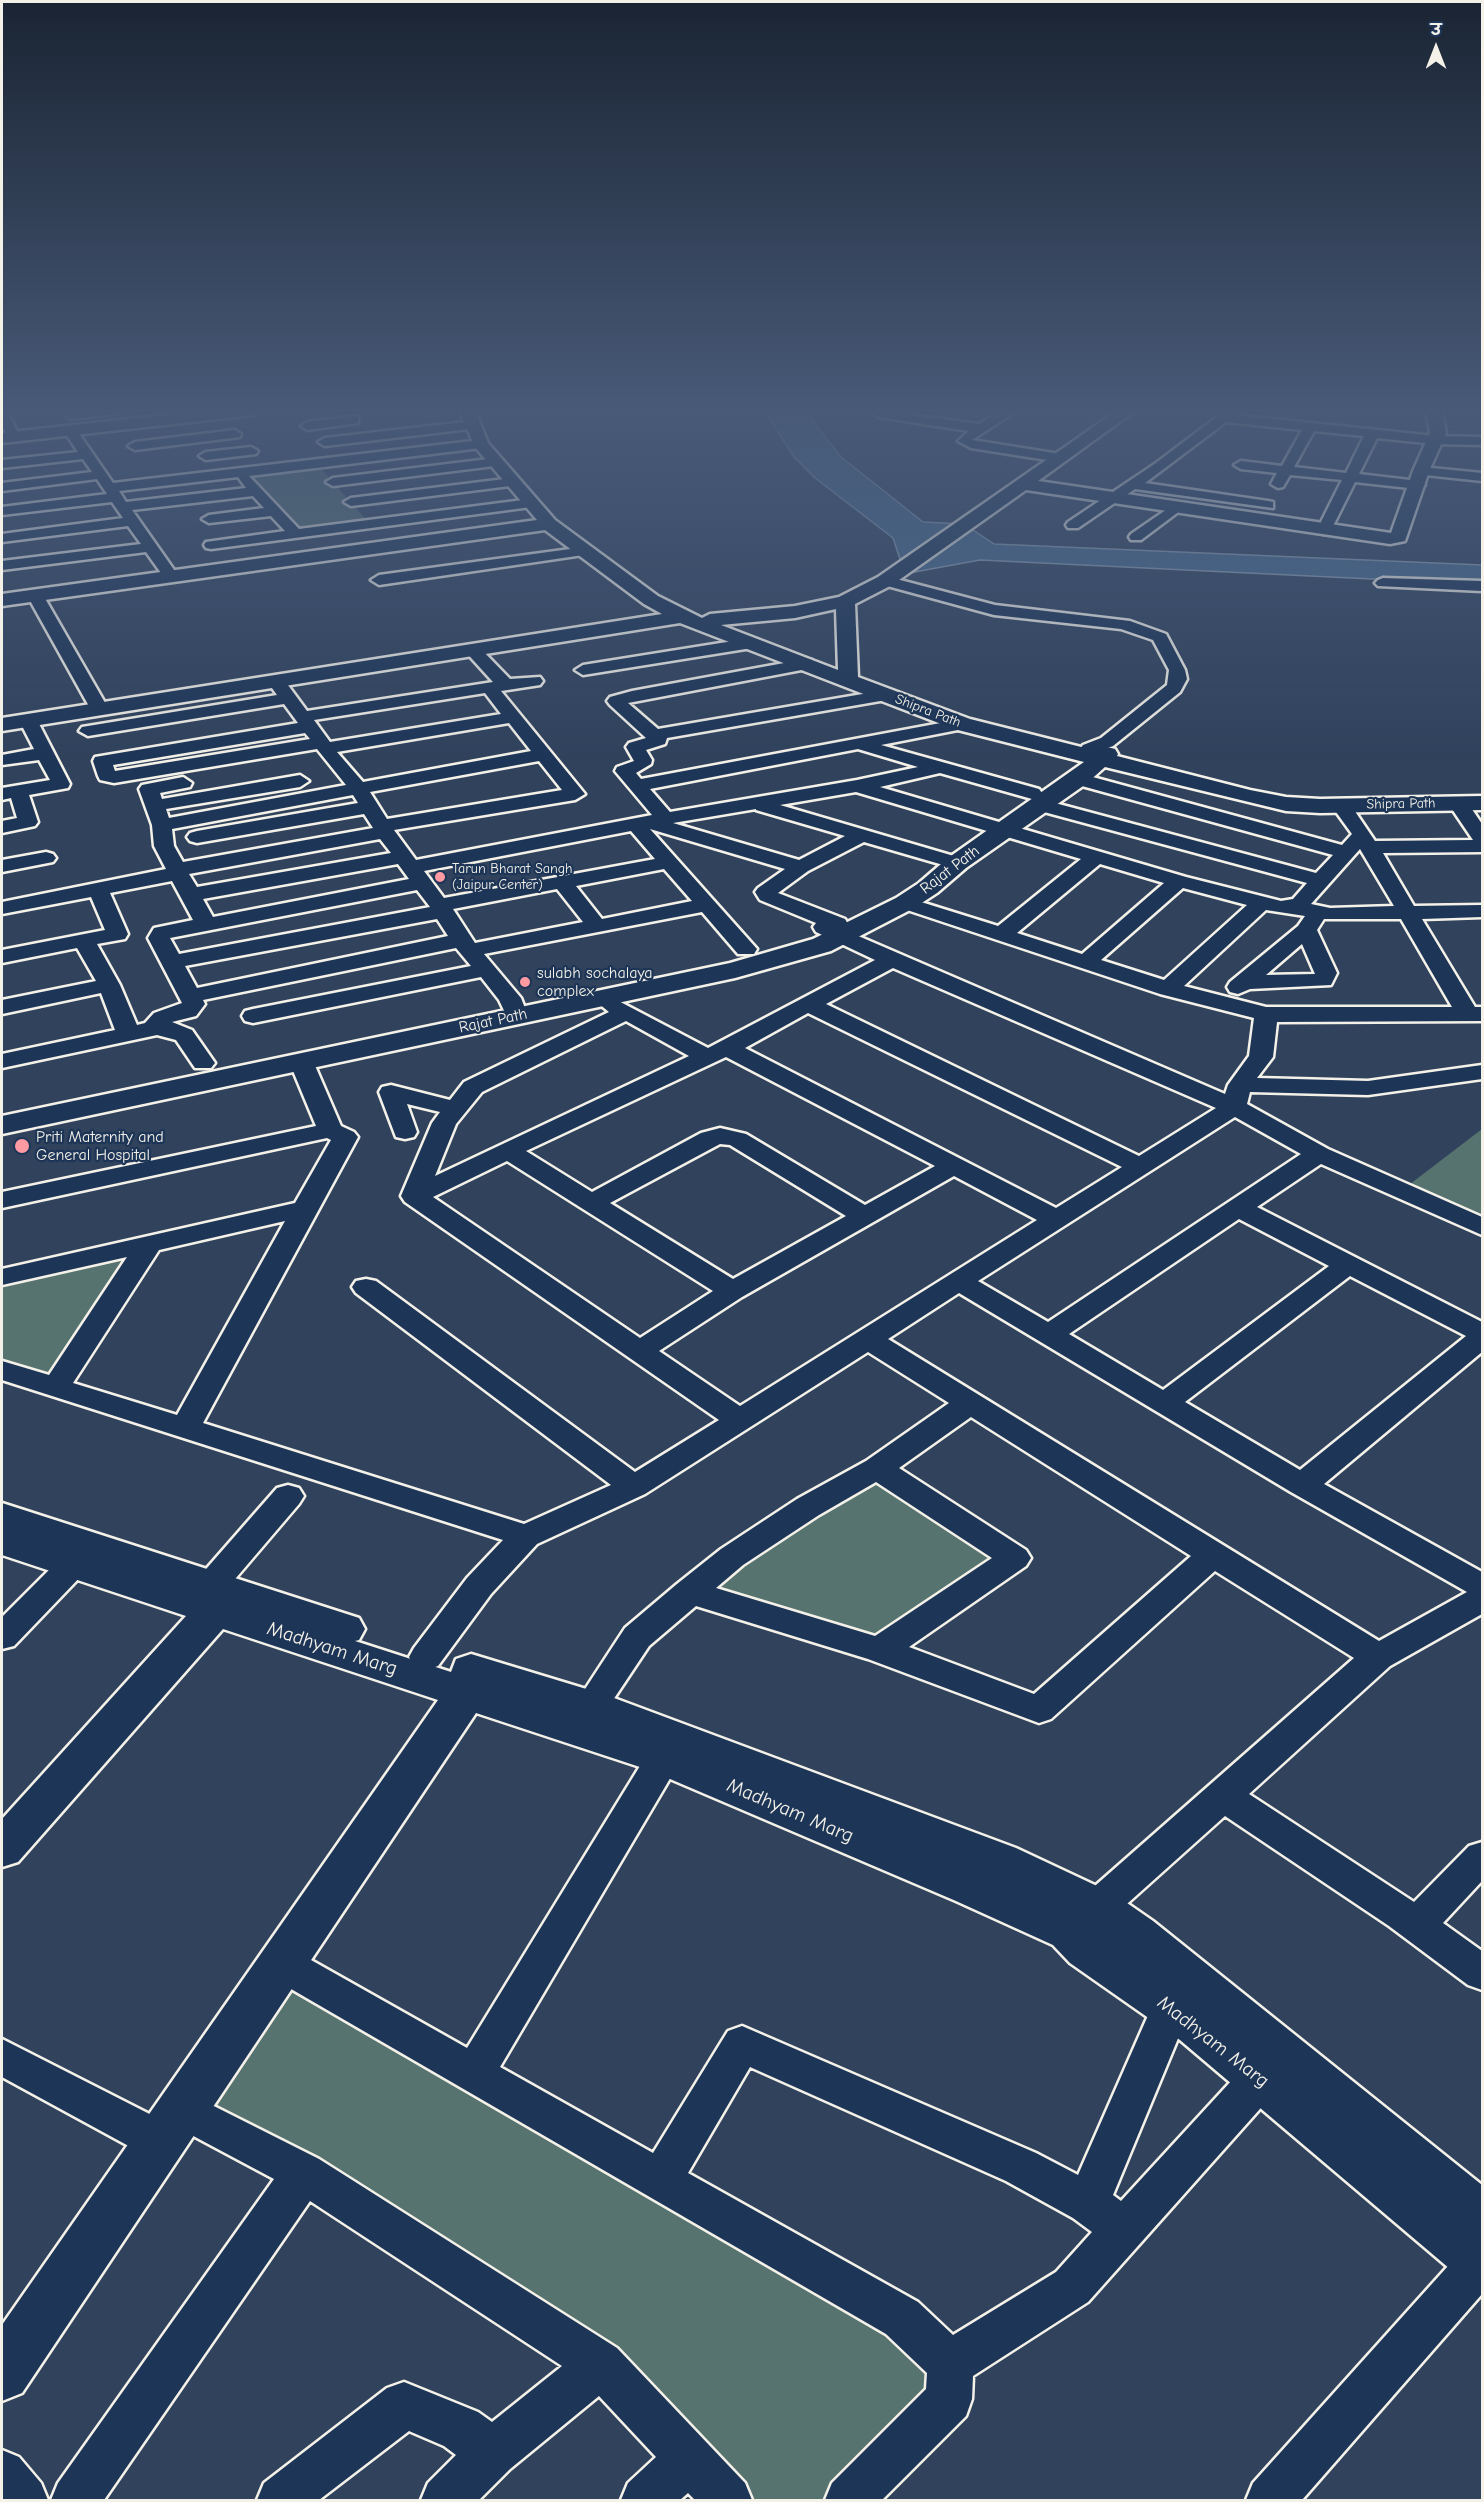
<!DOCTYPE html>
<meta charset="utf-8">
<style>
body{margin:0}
#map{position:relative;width:1484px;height:2502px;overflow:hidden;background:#30425c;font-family:"Comic Neue","Playpen Sans Deva",sans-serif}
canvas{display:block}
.frame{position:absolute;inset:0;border:3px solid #f4f1e8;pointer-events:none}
.north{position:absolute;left:1406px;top:18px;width:60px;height:60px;-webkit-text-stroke:4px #1d3557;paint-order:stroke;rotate:0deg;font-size:16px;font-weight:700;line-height:24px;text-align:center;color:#f4f1e8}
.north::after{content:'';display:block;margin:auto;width:21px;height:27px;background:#f4f1e8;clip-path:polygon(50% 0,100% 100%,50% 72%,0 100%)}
</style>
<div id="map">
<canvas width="1484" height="2502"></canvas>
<div class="frame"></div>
<div class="north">उ</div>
</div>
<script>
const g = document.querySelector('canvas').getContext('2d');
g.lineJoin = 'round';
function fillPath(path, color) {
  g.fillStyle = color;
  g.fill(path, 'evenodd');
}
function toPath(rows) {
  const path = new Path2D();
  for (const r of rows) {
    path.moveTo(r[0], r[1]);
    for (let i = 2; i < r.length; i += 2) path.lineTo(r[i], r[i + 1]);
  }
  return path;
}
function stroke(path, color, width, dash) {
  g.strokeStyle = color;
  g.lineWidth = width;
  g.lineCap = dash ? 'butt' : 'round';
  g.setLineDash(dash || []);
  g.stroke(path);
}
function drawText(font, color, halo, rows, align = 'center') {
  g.font = font + ' "Comic Neue",sans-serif';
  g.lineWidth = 4.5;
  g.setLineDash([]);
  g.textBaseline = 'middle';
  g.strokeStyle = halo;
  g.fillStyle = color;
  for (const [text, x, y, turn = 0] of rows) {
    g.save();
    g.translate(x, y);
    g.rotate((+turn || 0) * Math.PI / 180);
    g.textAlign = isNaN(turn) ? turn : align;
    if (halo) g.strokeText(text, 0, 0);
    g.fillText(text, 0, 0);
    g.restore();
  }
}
fillPath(toPath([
 [317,464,369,523,295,533,239,473],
 [1482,1129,1482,1227,1401,1191],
 [150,1243,55,1388,2,1370,2,1277],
 [877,1468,1015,1558,880,1650,689,1592],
 [281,1963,902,2318,949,2399,862,2500,727,2500,601,2364,184,2110]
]), '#577370');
const water = toPath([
 [764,410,809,410,811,419,841,457,923,522,964,524,994,544,1482,565,1482,582,1413,581,980,560,909,573,901,562,893,538,815,478,794,457,764,410]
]);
fillPath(water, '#46698d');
stroke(water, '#8c9fb1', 1.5);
const street = toPath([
 [2,410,8,413,20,437,19,440,9,440,8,437,2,425,2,410],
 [79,410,120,410,114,414,71,419,65,415,79,410],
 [874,410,979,424,1003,410,1018,410,972,440,1060,454,1067,458,1060,462,971,448,958,441,969,431,878,417,872,413,874,410],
 [1226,410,1240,410,1235,415,1435,436,1482,437,1482,445,1435,444,1377,438,1359,474,1418,481,1425,485,1418,489,1355,482,1331,530,1324,534,1317,530,1342,480,1290,475,1283,487,1278,488,1271,484,1277,473,1241,469,1234,465,1241,461,1282,466,1302,430,1226,422,1145,483,1268,501,1273,502,1273,508,1135,489,1078,528,1068,528,1066,525,1068,522,1156,463,1226,410],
 [1314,431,1364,436,1346,473,1294,467,1314,431],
 [354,416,358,417,358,423,307,430,301,426,307,422,354,416],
 [473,421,479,425,478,428,325,446,318,442,325,438,473,421],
 [70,427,75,428,113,483,481,440,488,444,481,448,249,476,299,529,531,499,538,503,531,507,211,549,206,548,204,545,206,542,285,531,271,516,209,523,202,519,209,515,264,508,253,496,132,510,179,577,176,580,166,580,146,552,2,570,2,561,141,544,128,526,2,542,2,534,123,518,112,502,2,515,2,507,107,494,97,479,2,491,2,483,92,472,83,459,2,468,2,460,78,452,64,431,70,427],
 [238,477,246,488,126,502,119,491,238,477],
 [235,430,241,434,240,437,135,450,128,446,135,442,235,430],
 [251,447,258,451,256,454,206,460,199,456,206,452,251,447],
 [497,458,502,459,502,465,333,486,326,482,333,478,497,458],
 [1421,467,1482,473,1482,481,1416,474,1416,468,1421,467],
 [513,478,518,479,518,485,351,506,344,502,351,498,513,478],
 [1176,503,1181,504,1181,510,1141,540,1131,540,1129,537,1131,534,1176,503],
 [585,547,592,551,590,554,379,585,371,580,379,575,585,547],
 [885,576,995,605,1130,621,1166,634,1185,670,1187,679,1180,692,1113,746,1089,755,1083,753,1080,749,1083,745,1101,738,1167,685,1169,670,1153,640,1121,629,994,615,880,584,877,581,885,576],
 [1383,578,1482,581,1482,591,1378,586,1375,583,1378,580,1383,578],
 [35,590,43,595,108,708,105,712,99,713,90,708,27,595,35,590],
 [752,638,760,643,758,647,583,675,575,670,583,665,752,638],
 [472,645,478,646,510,679,540,677,543,681,540,685,501,691,585,794,575,800,394,830,416,860,652,815,615,771,617,767,634,761,626,747,629,743,646,738,610,705,607,701,610,697,632,691,806,659,812,660,814,664,812,668,628,703,658,729,886,690,895,695,886,700,667,738,665,744,646,750,652,760,651,764,636,773,641,779,962,719,971,724,968,728,881,745,1039,789,1042,793,1039,797,1032,799,940,773,880,787,1186,877,1281,901,1293,899,1307,883,1033,809,1030,805,1040,799,1316,873,1333,855,1071,783,1069,779,1078,773,1342,845,1352,834,1331,805,1334,801,1348,801,1375,841,1473,840,1448,803,1458,797,1465,799,1482,824,1482,852,1383,853,1414,906,1482,905,1482,917,1422,919,1475,1007,1482,1007,1482,1021,1277,1022,1273,1057,1257,1078,1368,1081,1482,1065,1482,1079,1368,1095,1250,1092,1247,1104,1328,1149,1482,1217,1482,1235,1321,1164,1257,1207,1482,1322,1482,1352,1324,1484,1482,1572,1482,1614,1390,1666,1249,1794,1414,1902,1469,1846,1482,1842,1482,1881,1443,1923,1482,1951,1482,1990,1468,1985,1389,1926,1225,1816,1099,1929,1085,1934,1071,1929,1066,1918,1071,1907,1354,1658,1215,1571,1051,1719,1039,1723,868,1659,696,1606,649,1646,603,1715,591,1719,579,1715,574,1706,625,1628,677,1584,721,1549,797,1499,866,1461,949,1403,868,1352,645,1494,537,1544,491,1594,438,1666,426,1670,414,1666,409,1657,414,1648,467,1578,503,1540,2,1380,2,1361,49,1375,127,1257,2,1285,2,1269,295,1203,331,1140,327,1138,2,1208,2,1192,316,1126,289,1061,293,1056,301,1054,309,1056,313,1061,341,1126,354,1132,358,1137,203,1423,524,1524,611,1485,356,1293,352,1287,356,1281,366,1279,376,1281,635,1472,719,1420,405,1202,401,1196,432,1123,440,1112,407,1104,417,1132,414,1137,405,1139,396,1137,379,1092,382,1087,391,1085,450,1100,464,1082,609,1012,598,1003,601,998,609,996,708,1048,875,960,816,932,813,927,816,923,760,900,755,892,758,888,785,869,650,829,757,949,754,954,738,954,702,912,484,954,521,998,528,1016,525,1021,509,1021,499,1000,481,977,253,1023,245,1021,242,1016,245,1011,253,1009,471,966,456,948,203,1000,205,1004,196,1016,172,1022,192,1030,215,1063,211,1068,195,1068,176,1040,157,1035,2,1068,2,1054,115,1030,101,993,2,1014,2,1000,96,981,77,948,2,963,2,950,105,930,91,897,2,914,2,902,166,869,154,846,152,825,139,789,142,785,183,777,192,783,190,787,160,793,162,799,300,775,309,781,300,787,166,809,169,818,346,785,317,749,114,783,100,780,98,776,93,761,95,757,298,723,284,704,88,736,79,731,82,727,277,695,267,681,276,676,282,677,307,711,493,682,464,650,472,645],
 [485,693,501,714,330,742,314,720,485,693],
 [509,723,531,751,363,782,337,752,509,723],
 [305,733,310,739,115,771,113,765,305,733],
 [858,749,918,767,857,780,670,812,650,789,858,749],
 [539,761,562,790,387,819,370,792,539,761],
 [856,792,1081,859,998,926,905,897,898,899,894,903,898,907,1160,994,1254,1018,1249,1056,1228,1085,1225,1094,849,932,843,929,848,924,845,919,778,893,808,871,864,842,957,869,964,867,967,863,964,859,780,805,856,792],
 [353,795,358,803,197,831,190,833,187,837,190,841,197,843,364,814,373,828,183,862,174,846,172,829,353,795],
 [756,809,756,810,845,836,799,860,673,823,756,809],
 [631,831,655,859,444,898,424,871,631,831],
 [380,839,391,853,197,887,189,874,380,839],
 [1360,849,1394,906,1330,908,1311,904,1360,849],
 [398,864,409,879,213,917,203,899,398,864],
 [1100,864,1164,883,1082,954,1017,933,1100,864],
 [664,869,692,901,602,919,576,886,664,869],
 [172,881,193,920,154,928,148,938,182,1003,154,1013,145,1023,137,1025,120,985,97,944,125,939,128,934,110,893,172,881],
 [1183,888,1247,905,1164,980,1101,960,1183,888],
 [557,889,583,922,475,943,453,909,557,889],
 [417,890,430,907,179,954,170,938,417,890],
 [1266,910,1305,916,1298,926,1230,982,1227,987,1230,992,1238,994,1250,989,1331,985,1337,973,1317,930,1324,919,1401,919,1452,1007,1266,1007,1184,986,1266,910],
 [437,919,448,936,197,988,185,966,437,919],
 [1302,944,1315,974,1266,975,1302,944],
 [893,968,1216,1108,1139,1156,826,1004,893,968],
 [808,1013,1122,1167,1056,1208,745,1048,808,1013],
 [626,1021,689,1056,435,1176,456,1124,482,1092,626,1021],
 [726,1057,935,1166,865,1205,746,1134,720,1128,701,1133,592,1192,526,1151,726,1057],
 [1235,1117,1301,1154,1048,1322,978,1281,1235,1117],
 [720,1144,730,1145,846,1216,733,1279,610,1203,720,1144],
 [507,1161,713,1291,640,1338,433,1197,507,1161],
 [954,1176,1037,1220,740,1406,659,1351,742,1297,954,1176],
 [1239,1219,1329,1266,1163,1390,1069,1334,1239,1219],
 [285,1221,177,1415,73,1383,159,1250,285,1221],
 [1350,1276,1466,1336,1300,1470,1185,1402,1350,1276],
 [959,1293,1291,1492,1467,1592,1379,1641,888,1339,959,1293],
 [971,1417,1191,1556,1034,1694,909,1647,1026,1566,1031,1558,1026,1550,899,1468,971,1417],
 [876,1482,992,1558,875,1636,716,1588,743,1565,819,1515,876,1482],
 [28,715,37,720,70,784,68,788,29,795,38,822,35,826,2,833,2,821,17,818,11,798,2,800,2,788,50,780,39,760,2,765,2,755,34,749,19,720,28,715],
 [46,852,53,854,56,858,53,862,2,872,2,860,46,852],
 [288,1485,299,1488,304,1496,299,1504,224,1592,212,1596,200,1592,196,1584,200,1576,277,1488,288,1485],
 [73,1554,84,1557,89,1565,84,1573,14,1646,2,1649,2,1617,62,1557,73,1554],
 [664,1744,677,1748,682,1758,500,2067,653,2153,728,2031,742,2026,1036,2153,1078,2175,1157,1995,1171,1990,1185,1995,1191,2007,1113,2195,1121,2201,1245,2066,1260,2060,1275,2066,1281,2079,1275,2092,1088,2302,973,2376,972,2399,966,2416,882,2500,825,2500,832,2483,926,2389,927,2373,886,2334,267,1975,261,1963,267,1951,281,1946,295,1951,467,2048,651,1748,664,1744],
 [750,2067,1006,2181,1073,2218,1092,2232,1056,2272,953,2335,918,2302,688,2173,750,2067],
 [2,2039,177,2128,183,2142,177,2156,162,2162,147,2156,2,2077,2,2039],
 [184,2091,319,2159,617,2348,745,2483,752,2500,695,2500,688,2493,680,2500,621,2500,628,2483,656,2457,599,2396,510,2469,479,2500,421,2500,428,2483,456,2455,444,2446,409,2431,319,2500,257,2500,264,2483,387,2388,404,2382,478,2412,492,2422,562,2366,310,2201,104,2500,51,2500,58,2483,274,2179,169,2123,163,2110,169,2097,184,2091],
 [1482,2240,1482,2294,1302,2500,1246,2500,1253,2483,1466,2246,1482,2240],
 [2,2450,19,2457,41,2483,48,2500,2,2500,2,2450]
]);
const secondary = toPath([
 [210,410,261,410,254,415,2,443,2,433,210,410],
 [459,410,475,410,488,443,555,520,658,596,702,618,710,614,795,606,839,597,878,577,1118,410,1136,410,1038,481,1391,533,1413,471,1430,433,1426,410,1442,410,1446,433,1429,471,1405,541,1390,544,1026,490,892,585,855,604,858,677,970,719,1097,751,1107,747,1115,749,1118,754,1117,756,1250,790,1286,797,1320,799,1482,796,1482,810,1320,813,1286,811,1105,767,1086,784,966,868,937,893,914,908,831,951,735,978,2,1134,2,1116,730,963,813,939,896,898,919,883,948,858,1084,762,954,729,680,623,2,731,2,718,662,614,644,604,545,530,2,606,2,594,537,520,475,447,459,410],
 [836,609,838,670,721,625,795,618,836,609],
 [2,1503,359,1618,365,1629,359,1640,355,1641,451,1672,456,1659,471,1654,606,1695,1016,1848,1114,1894,1153,1921,1482,2185,1482,2287,1463,2280,1180,2040,1070,1963,1053,1945,956,1901,649,1770,476,1713,22,2393,2,2401,2,2325,438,1700,223,1629,18,1862,2,1867,2,1819,186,1616,2,1555,2,1503]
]);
stroke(street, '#f4f1e8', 5);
stroke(secondary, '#f4f1e8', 5);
fillPath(street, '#1d3557');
fillPath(secondary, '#1d3557');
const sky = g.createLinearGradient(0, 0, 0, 761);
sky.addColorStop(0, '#1a2433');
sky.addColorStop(0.54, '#485a78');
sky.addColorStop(1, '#485a7800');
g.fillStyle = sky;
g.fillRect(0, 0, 1484, 761);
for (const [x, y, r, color] of [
 [440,877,6,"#ff9aa2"],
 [525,982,6,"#ff9aa2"],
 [22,1146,8,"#ff9aa2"]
]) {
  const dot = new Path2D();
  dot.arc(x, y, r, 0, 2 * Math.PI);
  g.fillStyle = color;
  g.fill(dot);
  stroke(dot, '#1d3557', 2);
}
drawText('14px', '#f4f1e8', '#1d3557', [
 ["Shipra Path",928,711,21],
 ["Shipra Path",1401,804,-1]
]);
drawText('14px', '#f4f1e8', '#1d3557', [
 ["Tarun Bharat Sangh",452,869],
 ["(Jaipur Center)",452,885]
], 'left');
drawText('16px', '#f4f1e8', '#1d3557', [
 ["Rajat Path",950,870,-37],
 ["Rajat Path",493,1021,-12]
]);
drawText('16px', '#f4f1e8', '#1d3557', [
 ["sulabh sochalaya",537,973],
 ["complex",537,991],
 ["Priti Maternity and",36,1137],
 ["General Hospital",36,1155]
], 'left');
drawText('20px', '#f4f1e8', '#1d3557', [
 ["Madhyam Marg",332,1649,18],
 ["Madhyam Marg",790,1811,23],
 ["Madhyam Marg",1213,2042,38]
]);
</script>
